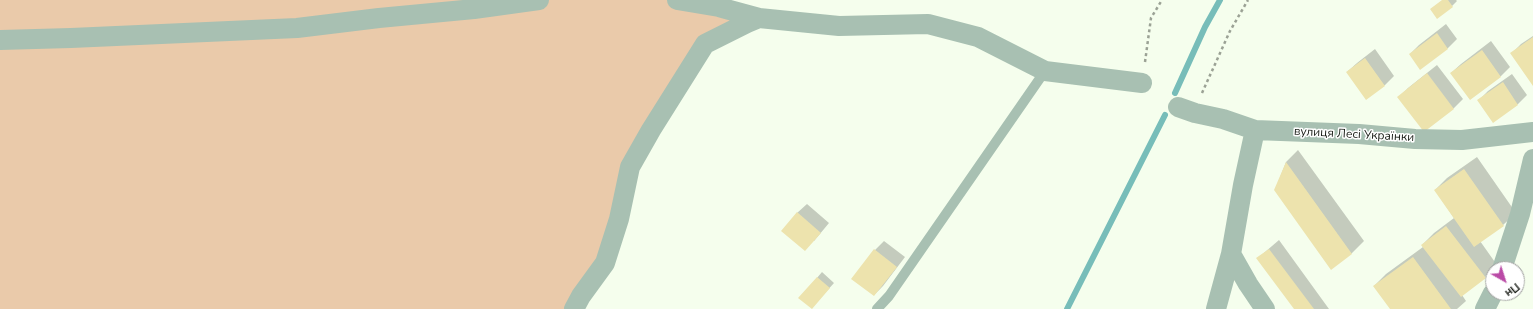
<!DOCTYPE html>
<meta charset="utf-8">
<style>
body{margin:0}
#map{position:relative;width:1533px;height:309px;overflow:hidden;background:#f5feed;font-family:"Nunito Sans",sans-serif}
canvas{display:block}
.north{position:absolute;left:1485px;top:261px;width:40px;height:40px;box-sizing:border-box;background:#fff;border:1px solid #a2a3a1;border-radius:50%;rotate:141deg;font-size:11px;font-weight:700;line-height:16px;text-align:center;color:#171a14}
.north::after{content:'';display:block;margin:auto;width:14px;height:18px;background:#ba4aa6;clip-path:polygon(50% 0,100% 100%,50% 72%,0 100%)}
</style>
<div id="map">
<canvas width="1533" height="309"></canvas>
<div class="north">Пн</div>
</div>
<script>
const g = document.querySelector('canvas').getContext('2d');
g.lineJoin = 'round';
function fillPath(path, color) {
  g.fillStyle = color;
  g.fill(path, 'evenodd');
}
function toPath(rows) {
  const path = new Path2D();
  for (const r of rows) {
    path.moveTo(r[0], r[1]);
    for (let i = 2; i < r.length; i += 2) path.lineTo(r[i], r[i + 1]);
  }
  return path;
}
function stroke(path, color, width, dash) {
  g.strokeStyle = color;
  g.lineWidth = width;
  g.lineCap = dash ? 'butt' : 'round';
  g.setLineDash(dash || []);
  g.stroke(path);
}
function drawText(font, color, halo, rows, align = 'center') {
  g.font = font + ' "Nunito Sans",sans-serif';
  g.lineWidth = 3;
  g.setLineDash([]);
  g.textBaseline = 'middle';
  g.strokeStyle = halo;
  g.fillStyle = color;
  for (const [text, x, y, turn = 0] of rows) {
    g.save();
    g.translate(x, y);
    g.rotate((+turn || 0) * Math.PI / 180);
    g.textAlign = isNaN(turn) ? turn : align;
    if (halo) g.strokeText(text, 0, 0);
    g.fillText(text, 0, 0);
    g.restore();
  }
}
fillPath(toPath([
 [0,0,677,0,759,18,705,44,651,130,619,219,574,309,0,309]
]), '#eacaaa');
fillPath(toPath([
 [1442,0,1456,0,1457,1,1452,6],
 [1446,24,1457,39,1448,48,1421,68,1410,54,1419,45],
 [1533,36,1533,84,1512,53,1521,44],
 [1491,41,1510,67,1501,76,1470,99,1451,73,1461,64],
 [1375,49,1394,76,1385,85,1366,98,1347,72,1357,63],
 [1437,65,1463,99,1454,108,1425,130,1399,97,1408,88],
 [1512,74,1527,95,1518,104,1494,121,1479,100,1488,91],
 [1298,150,1364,241,1351,254,1275,190,1286,162],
 [1477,157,1516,213,1503,225,1480,241,1497,265,1485,277,1462,295,1466,301,1457,309,1391,309,1374,286,1386,274,1423,247,1422,245,1434,233,1454,218,1435,190,1447,178],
 [807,204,829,223,814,241,797,213],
 [1279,240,1329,309,1295,309,1258,258],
 [884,241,905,257,883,286,874,295,875,250],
 [822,272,834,283,816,303,800,298]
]), '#0003');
stroke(toPath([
 [1175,93,1205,27,1220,0],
 [1067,309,1165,115]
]), '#77bdb9', 6);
fillPath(toPath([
 [1442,0,1448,0,1453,7,1437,19,1430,9],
 [1437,33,1448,49,1420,70,1409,54],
 [1533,37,1533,86,1510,53],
 [1482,50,1501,77,1470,100,1450,73],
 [1365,58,1385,86,1366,100,1346,72],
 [1427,73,1454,109,1424,132,1397,97],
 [1503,82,1518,105,1493,123,1477,100],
 [1286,162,1352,254,1331,270,1274,190],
 [1464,169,1504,226,1474,247,1434,190],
 [797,212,821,233,805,251,781,231],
 [1446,226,1486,278,1461,297,1421,245],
 [874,249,897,267,874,296,851,279],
 [1269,249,1314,309,1294,309,1256,258],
 [1413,257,1451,309,1390,309,1373,286],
 [817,277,830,288,812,309,798,298]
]), '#ede3ad');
stroke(toPath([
 [1145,62,1151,18,1162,0],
 [1202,93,1230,31,1248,0]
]), '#9ba295', 2.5, [3, 3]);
stroke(toPath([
 [877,309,889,296,1045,71]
]), '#a8c0b2', 10);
stroke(toPath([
 [677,0,719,7,759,18],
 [0,40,71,38,297,28,379,18,474,9,539,0],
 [1178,107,1195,113,1223,119,1255,130,1359,134,1415,139,1462,140,1533,132],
 [1231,254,1248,284,1265,309],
 [1502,269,1520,214,1533,159],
 [574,309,581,296,605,263,619,219,630,167,651,130,705,44,747,23,759,18,839,26,928,24,978,37,1045,71,1142,83],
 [1216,309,1231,254,1243,185,1255,130],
 [1485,309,1493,293]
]), '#a8c0b2', 20);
drawText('12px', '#171a14', '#fff', [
 ["вулиця Лесі Українки",1354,135,3]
]);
</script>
